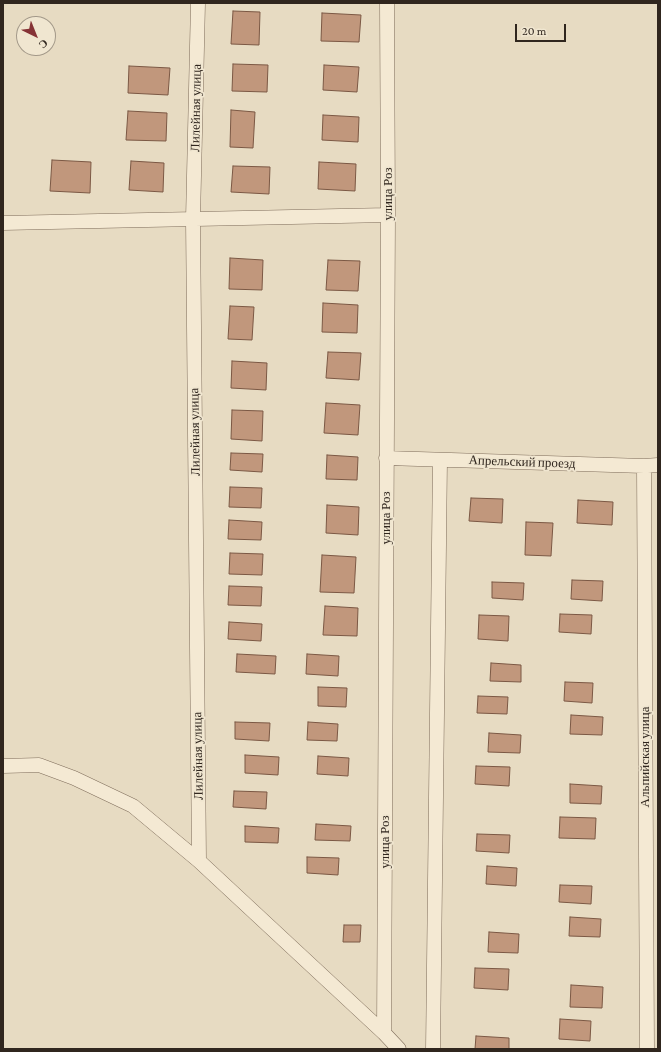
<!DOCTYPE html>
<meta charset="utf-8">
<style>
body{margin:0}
#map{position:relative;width:661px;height:1052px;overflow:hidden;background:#e7dbc2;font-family:"Crimson Pro",serif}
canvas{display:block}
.frame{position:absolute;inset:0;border:4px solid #30261e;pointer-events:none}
.north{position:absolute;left:16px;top:16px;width:40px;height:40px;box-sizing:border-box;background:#f0e6d0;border:1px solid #a39989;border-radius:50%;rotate:137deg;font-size:11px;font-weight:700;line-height:16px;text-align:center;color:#30261e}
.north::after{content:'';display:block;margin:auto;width:14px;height:18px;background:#863336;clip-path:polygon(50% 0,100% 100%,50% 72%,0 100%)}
.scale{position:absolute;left:515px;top:24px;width:51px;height:18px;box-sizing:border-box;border:2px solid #30261e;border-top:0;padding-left:5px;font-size:12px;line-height:14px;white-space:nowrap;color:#30261e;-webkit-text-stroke:3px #f0e6d0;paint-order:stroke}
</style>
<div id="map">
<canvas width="661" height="1052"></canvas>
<div class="frame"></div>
<div class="north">С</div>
<div class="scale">20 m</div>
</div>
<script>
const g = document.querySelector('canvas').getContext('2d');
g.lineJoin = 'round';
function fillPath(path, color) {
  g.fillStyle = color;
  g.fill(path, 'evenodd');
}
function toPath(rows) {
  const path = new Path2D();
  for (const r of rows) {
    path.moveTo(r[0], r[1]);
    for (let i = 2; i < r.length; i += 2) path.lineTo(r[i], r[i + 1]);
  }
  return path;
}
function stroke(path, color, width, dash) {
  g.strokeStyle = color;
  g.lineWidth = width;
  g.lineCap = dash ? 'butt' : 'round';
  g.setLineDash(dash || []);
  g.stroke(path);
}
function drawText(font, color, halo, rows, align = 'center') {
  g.font = font + ' "Crimson Pro",serif';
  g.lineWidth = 3.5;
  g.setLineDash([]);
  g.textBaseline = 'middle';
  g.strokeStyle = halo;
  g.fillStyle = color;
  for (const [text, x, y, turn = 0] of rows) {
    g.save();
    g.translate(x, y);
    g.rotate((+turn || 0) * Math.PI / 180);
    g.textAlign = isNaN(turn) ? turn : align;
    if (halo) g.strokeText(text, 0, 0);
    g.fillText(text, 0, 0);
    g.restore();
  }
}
const building = toPath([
 [233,11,260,12,259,45,231,44,233,11],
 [322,13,361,15,359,42,321,41,322,13],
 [233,64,268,65,267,92,232,91,233,64],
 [324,65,359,67,357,92,323,90,324,65],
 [129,66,170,68,168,95,128,93,129,66],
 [231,110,255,112,253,148,230,147,231,110],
 [128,111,167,113,166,141,126,140,128,111],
 [323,115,359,117,358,142,322,140,323,115],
 [52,160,91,162,90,193,50,191,52,160],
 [131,161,164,163,163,192,129,190,131,161],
 [319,162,356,164,355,191,318,189,319,162],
 [233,166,270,167,269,194,231,192,233,166],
 [230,258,263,260,262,290,229,289,230,258],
 [328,260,360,261,358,291,326,290,328,260],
 [323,303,358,305,357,333,322,332,323,303],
 [230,306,254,307,252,340,228,339,230,306],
 [328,352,361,353,359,380,326,378,328,352],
 [232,361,267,363,266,390,231,388,232,361],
 [326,403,360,405,358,435,324,433,326,403],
 [232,410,263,411,262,441,231,439,232,410],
 [231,453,263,454,262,472,230,470,231,453],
 [327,455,358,457,357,480,326,479,327,455],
 [230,487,262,488,261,508,229,507,230,487],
 [471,498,503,499,502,523,469,521,471,498],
 [578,500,613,502,612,525,577,523,578,500],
 [327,505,359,507,358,535,326,533,327,505],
 [229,520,262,522,261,540,228,539,229,520],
 [526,522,553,523,551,556,525,555,526,522],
 [230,553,263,554,262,575,229,574,230,553],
 [322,555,356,557,354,593,320,592,322,555],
 [572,580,603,581,602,601,571,599,572,580],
 [492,582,524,583,523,600,492,598,492,582],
 [229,586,262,587,261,606,228,605,229,586],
 [325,606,358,608,357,636,323,635,325,606],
 [560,614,592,615,591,634,559,632,560,614],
 [479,615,509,616,508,641,478,639,479,615],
 [229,622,262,624,261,641,228,639,229,622],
 [237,654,276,656,275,674,236,672,237,654],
 [307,654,339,656,338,676,306,674,307,654],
 [491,663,521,665,521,682,490,681,491,663],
 [565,682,593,683,592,703,564,701,565,682],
 [318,687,347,688,346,707,318,706,318,687],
 [478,696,508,697,507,714,477,713,478,696],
 [571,715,603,717,602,735,570,734,571,715],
 [235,722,270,723,269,741,235,739,235,722],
 [308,722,338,724,337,741,307,740,308,722],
 [489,733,521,735,520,753,488,752,489,733],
 [245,755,279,757,278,775,245,773,245,755],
 [318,756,349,758,348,776,317,774,318,756],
 [476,766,510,767,509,786,475,784,476,766],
 [570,784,602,786,601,804,570,803,570,784],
 [234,791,267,792,266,809,233,807,234,791],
 [560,817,596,818,595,839,559,838,560,817],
 [316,824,351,826,350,841,315,840,316,824],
 [245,826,279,828,278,843,245,842,245,826],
 [477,834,510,835,509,853,476,851,477,834],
 [307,857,339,858,338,875,307,873,307,857],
 [487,866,517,868,516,886,486,884,487,866],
 [560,885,592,886,591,904,559,902,560,885],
 [570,917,601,919,600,937,569,936,570,917],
 [344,925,361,925,360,942,343,942,344,925],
 [489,932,519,934,518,953,488,952,489,932],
 [475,968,509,969,508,990,474,988,475,968],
 [571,985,603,987,602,1008,570,1007,571,985],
 [560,1019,591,1021,590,1041,559,1039,560,1019],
 [476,1036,509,1038,509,1049,475,1049,476,1036]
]);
fillPath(building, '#c1977c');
stroke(building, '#7b5844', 1);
const street = toPath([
 [198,3,193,219,199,861],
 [3,223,388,215],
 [386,458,644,466,658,465],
 [644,466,647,1049],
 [3,766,39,765,74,778,133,806,199,861,384,1033,399,1049],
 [384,1033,388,215,387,3],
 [433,1049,440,460]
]);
stroke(street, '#7f6d5b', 15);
stroke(street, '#f4e9d3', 14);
drawText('13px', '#30261e', '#f0e6d0', [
 ["Лилейная улица",196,108,-89],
 ["улица Роз",388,194,-90],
 ["Лилейная улица",195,432,-91],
 ["Апрельский проезд",522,462,2],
 ["улица Роз",386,518,-90],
 ["Лилейная улица",198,756,-91],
 ["Альпийская улица",645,757,-90],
 ["улица Роз",385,842,-90]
]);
</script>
